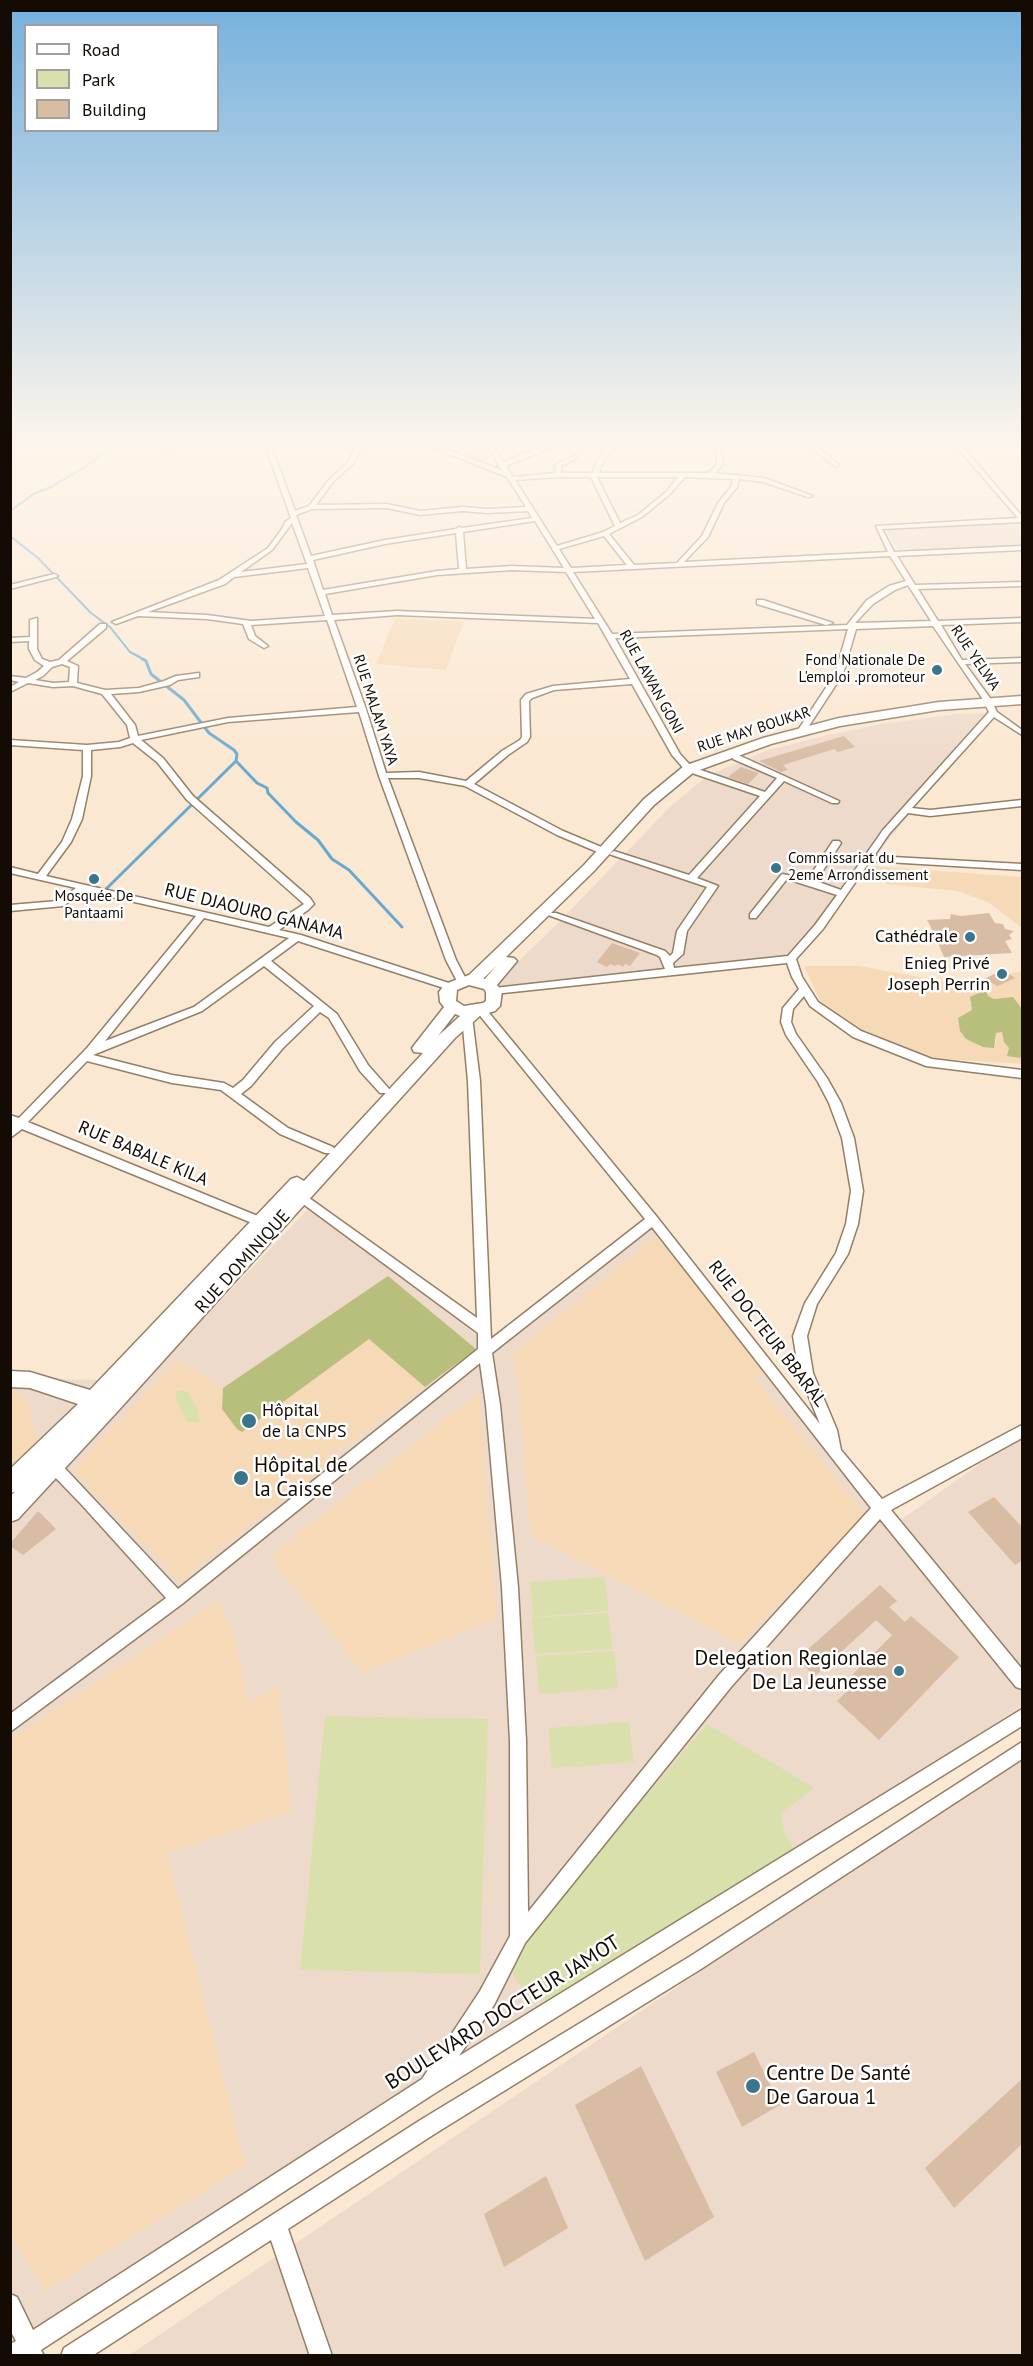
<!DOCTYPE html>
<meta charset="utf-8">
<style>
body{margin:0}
#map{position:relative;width:1033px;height:2366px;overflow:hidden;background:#fbe8d2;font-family:"PT Sans",sans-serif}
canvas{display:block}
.frame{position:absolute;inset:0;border:12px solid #140c04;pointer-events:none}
.legend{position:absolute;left:24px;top:24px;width:195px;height:108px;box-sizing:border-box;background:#fff;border:2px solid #a19e9b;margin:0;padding:8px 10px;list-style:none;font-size:18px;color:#140c04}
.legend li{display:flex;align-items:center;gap:12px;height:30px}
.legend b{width:30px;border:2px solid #a19e9b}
</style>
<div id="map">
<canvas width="1033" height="2366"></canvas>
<div class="frame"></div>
<ul class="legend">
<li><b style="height:8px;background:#fff"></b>Road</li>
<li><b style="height:16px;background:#dae0ab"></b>Park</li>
<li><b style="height:16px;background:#d8bca4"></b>Building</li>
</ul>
</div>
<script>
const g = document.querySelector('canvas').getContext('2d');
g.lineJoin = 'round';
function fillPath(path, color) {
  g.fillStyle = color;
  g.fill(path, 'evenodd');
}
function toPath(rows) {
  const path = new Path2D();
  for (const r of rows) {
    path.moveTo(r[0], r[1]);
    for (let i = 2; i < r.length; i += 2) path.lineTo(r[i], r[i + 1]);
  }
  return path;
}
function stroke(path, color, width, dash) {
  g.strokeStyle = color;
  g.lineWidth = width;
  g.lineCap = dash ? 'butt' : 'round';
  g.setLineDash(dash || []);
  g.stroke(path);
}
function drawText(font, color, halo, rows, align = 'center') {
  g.font = font + ' "PT Sans",sans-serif';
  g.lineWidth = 5;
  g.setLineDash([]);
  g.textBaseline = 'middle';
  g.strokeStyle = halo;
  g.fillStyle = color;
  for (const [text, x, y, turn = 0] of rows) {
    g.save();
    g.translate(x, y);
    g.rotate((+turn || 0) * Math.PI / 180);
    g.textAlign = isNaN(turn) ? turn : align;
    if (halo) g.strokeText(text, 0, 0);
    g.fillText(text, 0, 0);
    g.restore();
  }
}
fillPath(toPath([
 [1013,521,1022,532,1022,547,900,552,883,527],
 [992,713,872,860,822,928,792,959,500,990,495,984,556,925,672,805,707,776,768,750,828,735,881,724,957,714],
 [311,1206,493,1348,654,1225,895,1524,1022,1434,1022,1706,891,1790,444,2067,11,2353,11,1378,144,1381],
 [1022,1759,1022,2355,128,2356,741,1944]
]), '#eedacb');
fillPath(toPath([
 [436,445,483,445,491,460,486,461],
 [395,618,464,621,446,670,376,664],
 [872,866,1022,877,1022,928,988,902,957,891,887,884,881,879,867,874],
 [804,966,859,966,963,985,1022,971,1022,1009,1013,998,994,999,988,996,986,991,969,1002,996,1044,996,1033,1002,1032,1004,1042,1019,1058,1022,1055,1022,1064,928,1058,861,1029,820,1001],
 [656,1236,768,1374,754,1377,866,1516,740,1644,530,1535,520,1404,513,1353],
 [388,1276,476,1349,335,1454,339,1460,255,1520,180,1582,72,1470,178,1359,223,1388],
 [11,1387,27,1399,39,1445,11,1474],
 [479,1392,497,1618,363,1673,269,1556],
 [219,1600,235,1637,248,1702,279,1688,292,1811,167,1854,245,2166,53,2286,47,2294,11,2237,11,1739]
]), '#f6dab7');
fillPath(toPath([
 [182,1390,189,1393,197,1408,200,1422,188,1422,175,1398,178,1391],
 [604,1577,609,1611,533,1617,530,1582],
 [608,1613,613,1649,535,1654,532,1618],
 [614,1651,618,1688,539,1694,536,1656],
 [325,1716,488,1719,480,1974,300,1970],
 [629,1722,634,1762,552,1768,548,1728],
 [707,1724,814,1788,781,1814,784,1832,795,1850,552,1998,540,2001,517,1982,510,1966,538,1923]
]), '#dae0ab');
fillPath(toPath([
 [986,990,988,996,994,999,1013,997,1022,1009,1022,1055,1020,1058,1007,1056,1009,1048,1004,1042,1002,1032,996,1033,994,1048,983,1047,966,1039,960,1031,958,1018,972,1010,970,997],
 [388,1276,476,1349,425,1387,369,1339,242,1432,237,1429,222,1409,223,1388]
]), '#b8be7c');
stroke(toPath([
 [10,511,35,493,51,487,85,467,115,445],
 [10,536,38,558,91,613,110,627,130,652,145,660]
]), '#68a9cf', 2);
stroke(toPath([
 [142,659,146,661,151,674,184,700,209,733,234,750,237,754,236,761,257,783,267,788,268,793,296,822,318,840,332,859,349,870,402,927],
 [104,891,236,761]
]), '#68a9cf', 3);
fillPath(toPath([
 [844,736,855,747,838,752,834,749,783,765,788,770,781,772,759,761],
 [741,767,759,773,748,784,728,777],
 [989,913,995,923,1003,924,1005,929,1014,931,1009,935,1012,939,1005,941,1012,953,944,957,938,943,932,944,927,934,934,933,927,920,950,919,951,914,961,916],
 [612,943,640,953,630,966,625,964,623,967,618,964,615,966,610,964,607,967,597,962],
 [1003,970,1015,978,998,986,984,979],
 [994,1497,1023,1528,1023,1560,1015,1565,968,1512],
 [38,1511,56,1529,23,1555,10,1546,10,1544],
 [880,1585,897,1601,889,1607,905,1622,911,1616,959,1657,879,1740,837,1701,847,1691,841,1686,892,1635,876,1620,815,1676,797,1659],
 [754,2052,780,2105,742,2127,716,2072],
 [641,2066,714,2217,645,2261,575,2105],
 [1023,2078,1023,2143,954,2208,925,2168],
 [546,2176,568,2228,504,2267,484,2214]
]), '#d8bca4');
const street = toPath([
 [171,445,178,445,167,451,163,451,163,449,171,445],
 [265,445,271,445,295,511,309,506,328,481,349,461,356,445,362,445,355,462,332,483,316,505,387,504,420,511,462,507,487,509,526,507,507,477,427,445,435,445,504,471,498,466,499,465,487,445,493,445,504,462,535,449,558,445,506,466,513,477,555,473,556,464,576,455,578,458,561,466,561,473,593,473,597,460,607,450,594,445,615,445,614,450,603,461,599,473,709,473,717,464,716,452,712,445,718,445,722,452,723,464,715,473,764,478,813,496,808,497,763,482,739,479,737,487,724,503,708,537,684,562,888,552,876,526,1018,518,955,445,961,445,1022,516,1022,522,882,529,894,552,1022,546,1022,550,897,556,915,585,1022,582,1022,586,918,589,938,621,1022,618,1022,622,941,625,962,660,1022,658,1022,662,965,664,990,698,997,712,1022,730,1022,735,994,717,912,808,930,810,1022,800,1022,806,930,816,908,813,889,834,874,856,1022,864,1022,870,870,861,823,929,796,959,802,977,818,1002,861,1031,932,1059,1022,1070,1022,1078,926,1066,853,1037,810,1006,804,996,793,1009,791,1022,796,1034,827,1078,841,1103,854,1138,863,1191,858,1224,848,1254,817,1304,807,1336,813,1373,837,1430,841,1450,882,1499,1022,1425,1022,1438,891,1510,1022,1669,1022,1689,1016,1687,880,1519,731,1687,525,1943,494,2005,459,2056,1022,1709,1022,1726,432,2095,41,2350,44,2356,10,2356,10,2344,16,2341,10,2330,10,2294,17,2297,33,2330,422,2079,480,1991,510,1936,510,1741,502,1587,486,1405,480,1363,182,1604,10,1732,10,1714,166,1598,81,1504,49,1471,42,1468,40,1464,42,1460,47,1458,59,1462,178,1589,478,1349,478,1333,295,1198,301,1194,305,1195,477,1318,468,1081,462,1017,463,1015,467,1014,472,1017,480,1081,491,1339,645,1219,477,1012,476,1010,477,1008,481,1007,485,1008,657,1217,820,1424,799,1373,793,1336,805,1303,836,1253,846,1224,851,1191,842,1138,829,1103,818,1082,786,1035,781,1022,783,1008,799,989,792,977,787,963,494,994,489,991,494,988,665,969,660,957,657,955,548,915,550,913,556,913,665,951,670,956,673,953,677,931,707,887,609,854,614,851,617,852,689,875,760,796,686,771,672,755,632,684,554,690,532,698,529,701,530,737,527,742,508,755,474,784,563,831,606,849,606,853,600,853,557,835,465,786,419,778,388,778,456,960,467,981,462,984,458,983,446,960,379,776,359,712,228,722,141,740,163,758,193,796,310,898,314,904,308,910,279,930,301,935,455,985,456,987,451,990,447,989,298,941,271,961,337,1014,368,1065,390,1090,388,1093,380,1093,360,1071,329,1018,320,1012,283,1048,251,1086,241,1094,288,1128,333,1147,335,1150,333,1153,325,1153,280,1134,221,1090,172,1083,87,1061,28,1122,265,1219,267,1222,265,1225,257,1225,22,1129,10,1138,10,1126,12,1124,10,1124,10,1115,19,1118,87,1048,196,916,86,891,63,906,10,911,10,905,58,901,76,888,10,873,10,867,38,874,62,842,72,819,83,776,83,750,10,745,10,740,87,745,119,742,130,738,127,725,102,694,73,686,53,687,28,683,10,692,10,687,19,682,10,680,10,676,26,678,37,672,44,666,35,660,29,649,29,641,10,642,10,638,30,637,30,620,37,618,37,649,42,659,50,662,59,660,100,624,106,624,106,628,67,661,78,666,77,683,105,690,139,688,164,681,176,676,199,673,199,677,178,680,170,685,139,692,111,694,135,725,138,736,228,718,357,707,327,620,251,625,255,636,268,646,264,648,249,639,243,624,207,619,138,616,116,624,112,622,219,580,268,548,282,529,285,522,291,518,265,445],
 [558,477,591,477,615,526,603,532,557,546,515,480,558,477],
 [597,477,678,477,666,492,638,515,620,523,597,477],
 [685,477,733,479,731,487,718,503,702,536,677,563,634,565,609,534,642,517,670,494,685,477],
 [387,508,420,515,462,511,487,513,528,511,532,518,462,528,459,527,456,529,385,540,311,556,296,515,312,509,387,508],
 [535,521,564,568,512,566,466,569,463,532,535,521],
 [292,523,307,564,241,572,272,550,292,523],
 [456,533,459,569,437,571,323,590,313,560,385,544,456,533],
 [604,536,627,565,571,568,559,549,604,536],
 [890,556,906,581,889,586,867,600,847,625,612,634,573,572,890,556],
 [308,568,325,616,251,621,207,615,148,612,225,584,234,577,308,568],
 [512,570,566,572,595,619,397,611,332,615,325,594,437,575,512,570],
 [908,585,931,621,855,623,873,604,895,590,908,585],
 [397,615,598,623,630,679,553,686,526,694,521,700,522,737,520,740,502,751,466,781,419,772,386,773,366,709,334,620,397,615],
 [933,626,982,698,989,712,883,830,841,890,816,881,841,843,839,841,833,841,808,879,782,874,750,914,750,918,756,918,787,879,837,895,815,925,788,956,674,968,673,963,683,954,687,931,718,886,697,878,784,781,832,803,838,803,839,801,736,754,733,755,733,759,777,778,765,792,692,767,680,754,615,638,848,629,835,674,798,730,802,732,805,732,843,674,856,629,933,626],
 [62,664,70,667,69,682,53,683,35,680,43,676,52,667,62,664],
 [133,743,157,762,187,800,304,904,269,927,46,876,71,842,82,819,91,776,91,750,120,747,133,743],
 [204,918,289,938,194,1007,105,1041,204,918],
 [264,966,314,1006,275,1042,243,1080,233,1088,224,1083,172,1075,93,1055,202,1011,264,966],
 [652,1227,871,1508,719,1675,528,1912,526,1741,518,1587,500,1405,492,1353,652,1227],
 [809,445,815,445,838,464,838,466,834,466,809,445],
 [54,574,58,576,56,577,10,589,10,585,54,574],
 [757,600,763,600,833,623,826,625,757,604,757,600],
 [1022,1742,1022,1759,701,1969,436,2133,288,2229,332,2356,310,2356,271,2240,92,2356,61,2356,64,2348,269,2217,422,2119,689,1957,1022,1742]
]);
const secondary = toPath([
 [1022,696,1022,704,939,710,840,726,771,744,694,772,654,805,594,871,506,957,514,958,517,961,497,985,502,991,500,1006,495,1011,481,1015,455,1038,117,1412,18,1519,10,1522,10,1496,15,1492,10,1493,10,1469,78,1404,30,1388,10,1387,10,1371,30,1372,90,1390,291,1179,297,1177,304,1181,423,1053,414,1052,412,1048,444,1007,440,1002,439,992,445,984,469,975,584,865,644,799,684,766,763,738,839,718,939,702,1022,696],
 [497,965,485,979,483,979,497,965],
 [469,985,484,989,486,992,486,1001,483,1003,464,1006,456,1001,457,990,469,985],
 [455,1014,460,1016,438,1036,455,1014]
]);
stroke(street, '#947f65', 3);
stroke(secondary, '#947f65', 3);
fillPath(street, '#fff');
fillPath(secondary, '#fff');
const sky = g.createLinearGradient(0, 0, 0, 776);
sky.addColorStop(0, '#75b0de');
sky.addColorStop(0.57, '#fdf5eb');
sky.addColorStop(1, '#fdf5eb00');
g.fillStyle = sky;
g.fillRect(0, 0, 1033, 776);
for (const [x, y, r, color] of [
 [937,670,6,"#39768d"],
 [776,868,6,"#39768d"],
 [94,879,6,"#39768d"],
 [970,937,6,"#39768d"],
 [1002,974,6,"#39768d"],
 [249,1421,8,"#39768d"],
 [241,1478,8,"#39768d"],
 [899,1671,6,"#39768d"],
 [753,2086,8,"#39768d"]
]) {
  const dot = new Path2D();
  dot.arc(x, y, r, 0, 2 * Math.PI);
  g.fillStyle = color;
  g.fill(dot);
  stroke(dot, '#fff', 2);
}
drawText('15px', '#140c04', '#fff', [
 ["RUE YELWA",975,658,56],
 ["RUE LAWAN GONI",651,682,61],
 ["RUE MALAM YAYA",375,710,72],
 ["RUE MAY BOUKAR",754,730,-18]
]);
drawText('15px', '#140c04', '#fff', [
 ["Fond Nationale De",925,661],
 ["L'emploi .promoteur",925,678],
 ["Commissariat du",788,859,"left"],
 ["2eme Arrondissement",788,876,"left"],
 ["Mosquée De",94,897,"center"],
 ["Pantaami",94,914,"center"]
], 'right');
drawText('18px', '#140c04', '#fff', [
 ["RUE DJAOURO GANAMA",254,912,14],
 ["RUE BABALE KILA",143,1154,23],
 ["RUE DOMINIQUE",243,1262,-48],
 ["RUE DOCTEUR BBARAL",767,1334,52]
]);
drawText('18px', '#140c04', '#fff', [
 ["Cathédrale",958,937],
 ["Enieg Privé",990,964],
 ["Joseph Perrin",990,985],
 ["Hôpital",262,1411,"left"],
 ["de la CNPS",262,1432,"left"]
], 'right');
drawText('21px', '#140c04', '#fff', [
 ["Hôpital de",254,1466],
 ["la Caisse",254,1490],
 ["Delegation Regionlae",887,1659,"right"],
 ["De La Jeunesse",887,1683,"right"],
 ["Centre De Santé",766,2074],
 ["De Garoua 1",766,2098]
], 'left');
drawText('21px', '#140c04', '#fff', [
 ["BOULEVARD DOCTEUR JAMOT",503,2013,-32]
]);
</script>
